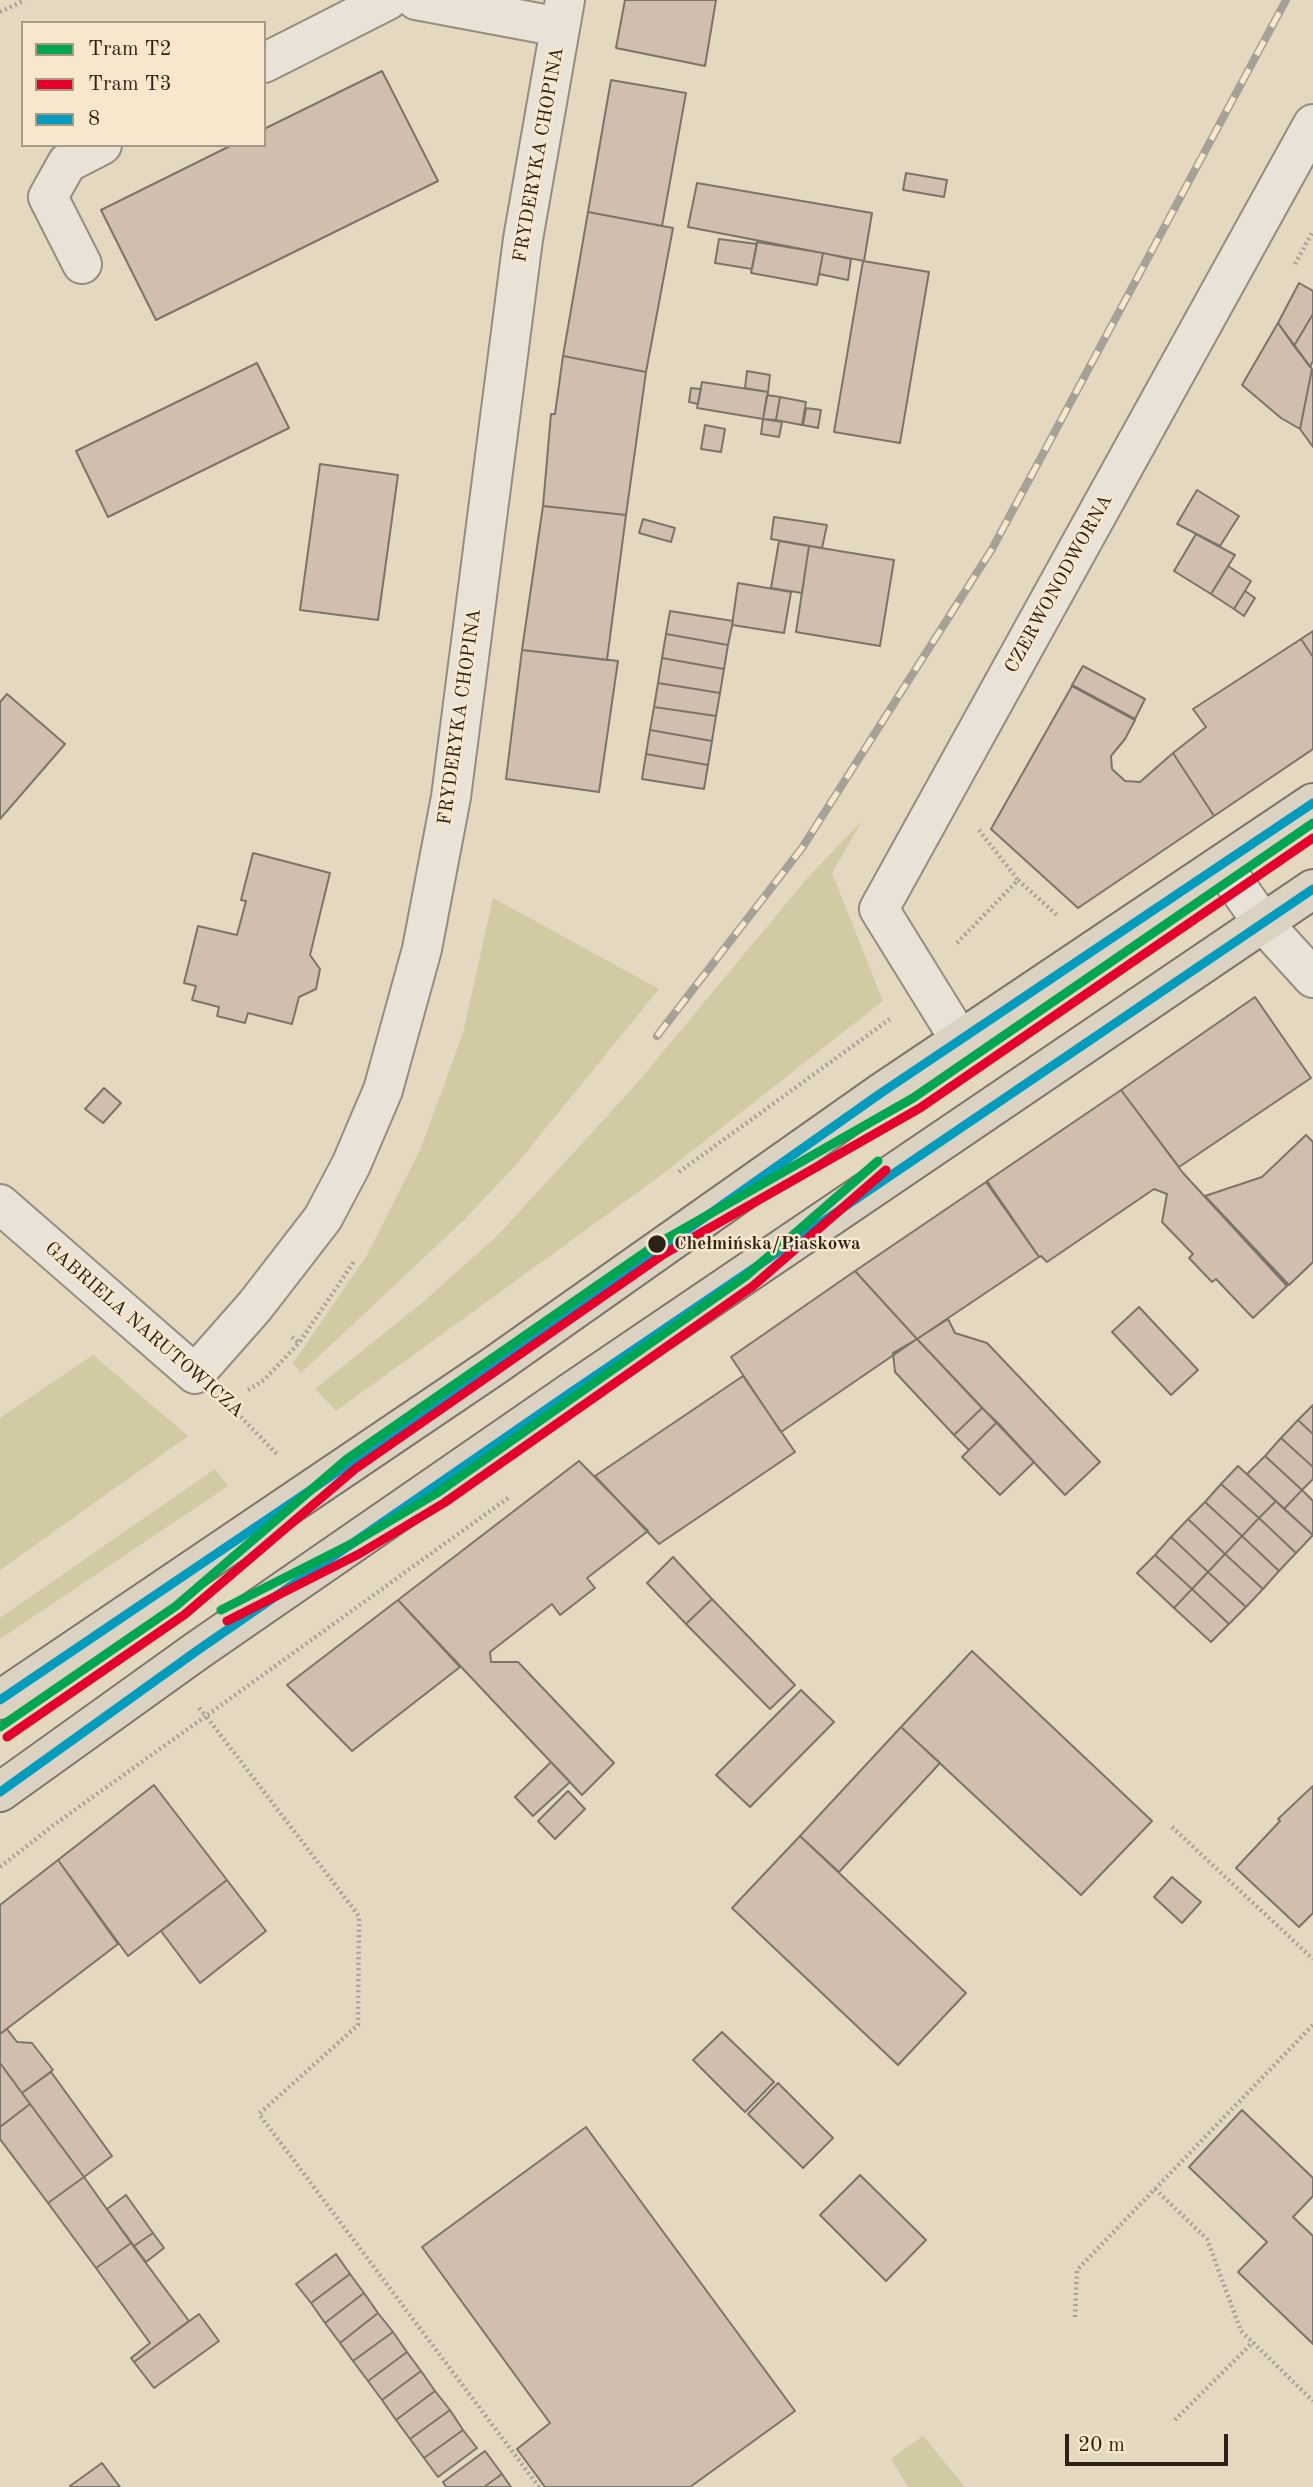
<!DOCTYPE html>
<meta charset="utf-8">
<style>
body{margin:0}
#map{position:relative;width:1313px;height:2487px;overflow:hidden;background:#e4d8c1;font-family:"Old Standard TT",serif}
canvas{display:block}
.legend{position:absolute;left:21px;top:21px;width:245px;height:126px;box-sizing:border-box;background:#f7e8cd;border:2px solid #a69985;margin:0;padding:9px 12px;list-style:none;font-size:21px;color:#2d2218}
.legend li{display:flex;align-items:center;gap:14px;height:35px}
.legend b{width:35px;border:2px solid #a69985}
.scale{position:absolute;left:1065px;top:2434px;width:163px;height:32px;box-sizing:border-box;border:4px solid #2d2218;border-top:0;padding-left:9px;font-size:21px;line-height:24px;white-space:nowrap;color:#2d2218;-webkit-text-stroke:5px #f7e8cd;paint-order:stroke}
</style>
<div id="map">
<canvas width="1313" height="2487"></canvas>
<ul class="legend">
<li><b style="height:9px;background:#00a651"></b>Tram T2</li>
<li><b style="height:9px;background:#e4002b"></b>Tram T3</li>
<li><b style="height:9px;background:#049cbc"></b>8</li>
</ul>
<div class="scale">20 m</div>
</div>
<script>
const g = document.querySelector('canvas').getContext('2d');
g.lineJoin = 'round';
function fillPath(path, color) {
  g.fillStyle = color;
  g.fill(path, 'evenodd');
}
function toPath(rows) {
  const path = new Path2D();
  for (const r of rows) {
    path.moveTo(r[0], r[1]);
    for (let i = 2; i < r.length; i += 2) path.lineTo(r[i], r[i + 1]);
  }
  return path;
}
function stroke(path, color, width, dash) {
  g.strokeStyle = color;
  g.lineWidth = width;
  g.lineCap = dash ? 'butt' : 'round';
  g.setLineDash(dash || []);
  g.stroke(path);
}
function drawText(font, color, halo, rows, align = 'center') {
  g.font = font + ' "Old Standard TT",serif';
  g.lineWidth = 5;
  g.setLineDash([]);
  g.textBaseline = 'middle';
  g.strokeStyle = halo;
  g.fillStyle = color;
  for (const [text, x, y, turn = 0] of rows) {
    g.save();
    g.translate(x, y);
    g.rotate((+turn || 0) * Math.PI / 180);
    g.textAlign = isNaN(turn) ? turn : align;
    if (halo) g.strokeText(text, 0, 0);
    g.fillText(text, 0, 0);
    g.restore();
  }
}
fillPath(toPath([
 [862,821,832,873,883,1001,660,1176,336,1411,315,1389,423,1302,497,1236,632,1089,810,875],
 [493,898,659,989,515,1166,463,1221,301,1373,293,1363,367,1255,421,1148,463,1033],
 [93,1355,188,1436,0,1570,0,1418],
 [215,1469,228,1486,0,1639,0,1618],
 [923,2436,965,2487,908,2487,891,2459]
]), '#d1caa2');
const building = toPath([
 [625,0,716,0,705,66,616,48,625,0],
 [382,71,438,181,156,320,101,210,232,145,264,145,264,129,382,71],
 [611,80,686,93,662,226,588,212,611,80],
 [906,173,947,180,944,197,903,190,906,173],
 [697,183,872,213,864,261,688,227,697,183],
 [588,212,673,228,646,372,563,356,588,212],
 [719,239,757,244,752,269,715,263,719,239],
 [757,242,823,253,817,285,751,273,757,242],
 [823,253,851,259,848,280,819,274,823,253],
 [863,261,929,272,900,443,834,432,863,261],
 [1299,283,1313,291,1313,314,1294,346,1278,323,1299,283],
 [1313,314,1313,361,1310,367,1294,346,1313,314],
 [1278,323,1312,369,1300,429,1281,418,1242,385,1278,323],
 [563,356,646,372,626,515,543,506,551,414,555,414,563,356],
 [257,363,289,428,108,517,76,451,257,363],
 [1312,369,1313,371,1313,447,1300,429,1312,369],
 [747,371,770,375,768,392,745,388,747,371],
 [702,382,768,392,763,419,697,408,702,382],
 [691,388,701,389,698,404,689,402,691,388],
 [767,395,780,397,776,420,763,419,767,395],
 [780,397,806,402,802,425,776,420,780,397],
 [806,408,821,410,818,428,803,425,806,408],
 [763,419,782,422,779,437,761,434,763,419],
 [705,425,725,429,721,452,701,449,705,425],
 [320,464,398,475,378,620,300,610,320,464],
 [1197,490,1239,516,1220,546,1177,524,1197,490],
 [543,506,626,515,607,660,522,650,543,506],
 [774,517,827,525,822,548,771,539,774,517],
 [643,519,675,528,671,542,639,533,643,519],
 [1196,534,1235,555,1211,594,1174,571,1196,534],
 [779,541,809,546,802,593,771,588,779,541],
 [809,546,894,560,880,646,796,632,809,546],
 [1228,566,1251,581,1234,609,1211,594,1228,566],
 [738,583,791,592,784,633,732,625,738,583],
 [1245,591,1255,598,1244,616,1234,609,1245,591],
 [670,611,733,621,728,645,666,634,670,611],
 [1313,631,1313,657,1301,639,1313,631],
 [666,634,728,645,724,669,662,658,666,634],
 [1301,639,1313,657,1313,749,1214,816,1173,753,1206,727,1193,709,1301,639],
 [522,650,618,661,599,792,506,779,522,650],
 [662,658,724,669,720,693,658,683,662,658],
 [1083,666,1145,699,1135,719,1072,685,1083,666],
 [658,683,720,693,716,716,654,707,658,683],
 [1072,686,1135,720,1125,739,1111,756,1112,769,1125,781,1140,782,1173,753,1214,816,1078,908,991,829,1072,686],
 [7,694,65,744,0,819,0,702,7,694],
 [654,707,716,716,712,741,650,730,654,707],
 [650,730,712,741,708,765,646,754,650,730],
 [646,754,708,765,704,789,642,779,646,754],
 [253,853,330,873,310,955,320,969,316,989,299,997,292,1024,248,1013,245,1023,217,1016,219,1007,192,1000,196,986,184,983,198,926,237,935,246,901,241,900,253,853],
 [1255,997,1311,1078,1179,1167,1121,1090,1255,997],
 [104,1088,121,1103,103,1123,85,1109,104,1088],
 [1121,1090,1183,1173,1287,1286,1253,1318,1216,1279,1212,1282,1189,1258,1193,1254,1162,1222,1167,1194,1154,1189,1047,1262,1041,1256,1039,1257,987,1181,1121,1090],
 [1306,1135,1313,1142,1313,1262,1289,1285,1205,1196,1262,1177,1306,1135],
 [986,1182,1039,1257,917,1339,855,1271,986,1182],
 [855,1271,917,1339,781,1432,731,1357,855,1271],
 [1139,1307,1198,1370,1171,1395,1112,1332,1139,1307],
 [948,1319,955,1333,987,1343,1100,1462,1065,1495,917,1339,948,1319],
 [917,1339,982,1408,954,1435,895,1372,893,1353,917,1339],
 [743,1376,795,1452,659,1544,595,1476,743,1376],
 [1313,1405,1313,1434,1298,1420,1313,1405],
 [982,1408,997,1422,969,1450,954,1435,982,1408],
 [1298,1420,1313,1434,1313,1467,1281,1438,1298,1420],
 [997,1422,1034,1462,1000,1495,962,1457,997,1422],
 [1281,1438,1313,1467,1313,1479,1302,1490,1265,1456,1281,1438],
 [1265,1456,1302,1490,1284,1509,1247,1474,1265,1456],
 [579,1461,648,1531,587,1578,595,1588,560,1615,552,1604,490,1652,491,1662,518,1662,614,1763,582,1795,398,1600,579,1461],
 [1238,1466,1276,1501,1259,1518,1221,1484,1238,1466],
 [1221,1484,1259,1518,1242,1536,1205,1502,1221,1484],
 [1302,1490,1313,1501,1313,1535,1284,1509,1302,1490],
 [1276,1501,1313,1535,1296,1553,1259,1518,1276,1501],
 [1205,1502,1242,1536,1225,1554,1188,1519,1205,1502],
 [1259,1518,1296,1553,1279,1571,1242,1536,1259,1518],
 [1188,1519,1225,1554,1208,1572,1171,1537,1188,1519],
 [1242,1536,1279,1571,1263,1589,1225,1554,1242,1536],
 [1171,1537,1208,1572,1192,1589,1155,1555,1171,1537],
 [1225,1554,1263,1589,1246,1607,1208,1572,1225,1554],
 [1155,1555,1192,1589,1174,1608,1137,1573,1155,1555],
 [673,1557,712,1599,686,1624,647,1583,673,1557],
 [1208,1572,1246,1607,1229,1624,1192,1589,1208,1572],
 [1192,1589,1229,1624,1211,1642,1174,1608,1192,1589],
 [712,1599,795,1685,770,1709,686,1624,712,1599],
 [398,1600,460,1667,352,1751,287,1685,398,1600],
 [972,1651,1152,1821,1081,1895,901,1727,972,1651],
 [801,1690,834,1722,750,1807,716,1775,801,1690],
 [901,1727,940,1763,839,1872,800,1836,901,1727],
 [551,1762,570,1782,533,1816,515,1797,551,1762],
 [154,1785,227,1880,128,1956,58,1860,154,1785],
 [1313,1786,1313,1913,1299,1927,1236,1868,1280,1821,1278,1819,1313,1786],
 [568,1791,585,1809,555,1839,538,1821,568,1791],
 [800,1836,966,1993,898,2065,732,1908,800,1836],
 [58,1860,118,1944,0,2034,0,1905,58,1860],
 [1172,1877,1201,1902,1182,1923,1154,1897,1172,1877],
 [227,1880,266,1931,200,1983,161,1931,227,1880],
 [7,2029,17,2042,32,2043,53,2070,22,2093,0,2063,0,2034,7,2029],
 [722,2032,774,2082,745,2112,693,2060,722,2032],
 [0,2063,30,2104,0,2127,0,2063],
 [51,2072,112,2156,84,2177,22,2093,51,2072],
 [778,2083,833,2138,803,2168,748,2114,778,2083],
 [30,2104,84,2177,48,2203,0,2139,0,2127,30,2104],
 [1242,2110,1313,2178,1313,2196,1293,2217,1313,2236,1313,2344,1238,2272,1267,2242,1189,2167,1242,2110],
 [586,2127,795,2411,690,2487,545,2487,517,2449,550,2423,422,2247,586,2127],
 [860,2175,926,2240,886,2281,820,2215,860,2175],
 [84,2177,131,2243,96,2268,48,2203,84,2177],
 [126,2195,153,2233,134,2246,107,2209,126,2195],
 [153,2233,164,2248,146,2262,134,2246,153,2233],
 [131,2243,189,2321,134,2362,131,2358,150,2343,96,2268,131,2243],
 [336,2254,350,2274,311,2303,296,2284,336,2254],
 [350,2274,364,2293,325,2323,311,2303,350,2274],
 [364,2293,378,2313,340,2343,325,2323,364,2293],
 [378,2313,393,2332,353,2361,340,2343,378,2313],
 [199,2314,219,2341,154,2388,134,2362,199,2314],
 [393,2332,407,2352,368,2381,353,2361,393,2332],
 [407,2352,421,2371,382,2400,368,2381,407,2352],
 [421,2371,435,2391,396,2420,382,2400,421,2371],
 [435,2391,450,2410,410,2439,396,2420,435,2391],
 [450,2410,463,2430,424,2458,410,2439,450,2410],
 [463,2430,477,2448,438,2477,424,2458,463,2430],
 [485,2451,502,2474,484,2487,446,2487,443,2482,485,2451],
 [102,2463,120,2487,71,2487,70,2486,102,2463],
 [502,2474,511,2487,484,2487,502,2474]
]);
fillPath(building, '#d0bfae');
stroke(building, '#7c7468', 2);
const minor = toPath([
 [416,0,560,27],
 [264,63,388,0],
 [82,264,48,197,67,163,102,145],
 [1222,865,1263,923,1313,978],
 [960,1040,879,909,1313,124],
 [0,1204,195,1374,255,1306,323,1218,351,1165,383,1090,422,949,451,797,523,239,565,0]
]);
const major = toPath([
 [0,1700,494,1366,881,1093,1313,803],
 [0,1792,198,1650,570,1393,1313,889]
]);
stroke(minor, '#958d7e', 42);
stroke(major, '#7c7468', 42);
stroke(toPath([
 [0,12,25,0],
 [1295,264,1313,231],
 [979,830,1018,880],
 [957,943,1018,880,1058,916],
 [679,1172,890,1019],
 [292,1337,299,1343,355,1260],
 [248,1390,264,1380,299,1343],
 [229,1405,279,1456],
 [508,1498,206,1716,359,1916,358,2025,259,2114,539,2487],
 [1172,1827,1313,1959],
 [0,1867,55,1824,206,1716,199,1708],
 [1155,2189,1207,2239,1241,2331,1313,2401],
 [1075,2317,1077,2270,1313,2025],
 [1175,2420,1253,2342]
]), '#a6a197', 4.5, [2, 3.5]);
stroke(minor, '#e8e2d7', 38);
stroke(major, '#dcd2c2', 38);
const rail = toPath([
 [657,1036,802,848,992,549,1286,0]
]);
stroke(rail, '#a6a197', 8);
stroke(rail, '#f7e8cd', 5, [16]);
stroke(toPath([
 [0,1700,494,1366,881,1093,1313,803],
 [0,1792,198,1650,570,1393,1313,889]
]), '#049cbc', 9);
stroke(toPath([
 [221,1610,353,1543,437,1493,746,1276,878,1161],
 [0,1727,176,1606,347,1459,657,1244,913,1098,1313,823]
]), '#00a651', 9);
stroke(toPath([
 [227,1621,359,1554,444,1503,753,1286,886,1170],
 [7,1737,184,1615,355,1469,664,1254,920,1108,1313,838]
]), '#e4002b', 9);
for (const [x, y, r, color] of [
 [657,1244,10,"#2d2218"]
]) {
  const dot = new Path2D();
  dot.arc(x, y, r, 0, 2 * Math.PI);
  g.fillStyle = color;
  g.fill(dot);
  stroke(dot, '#f7e8cd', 2.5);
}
drawText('19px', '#2d2218', '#f7e8cd', [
 ["FRYDERYKA CHOPINA",539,155,-80],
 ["CZERWONODWORNA",1059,584,-61],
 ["FRYDERYKA CHOPINA",460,717,-82],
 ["GABRIELA NARUTOWICZA",144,1330,41]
]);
drawText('bold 19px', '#2d2218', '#f7e8cd', [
 ["Chełmińska/Piaskowa",674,1244]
], 'left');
</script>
